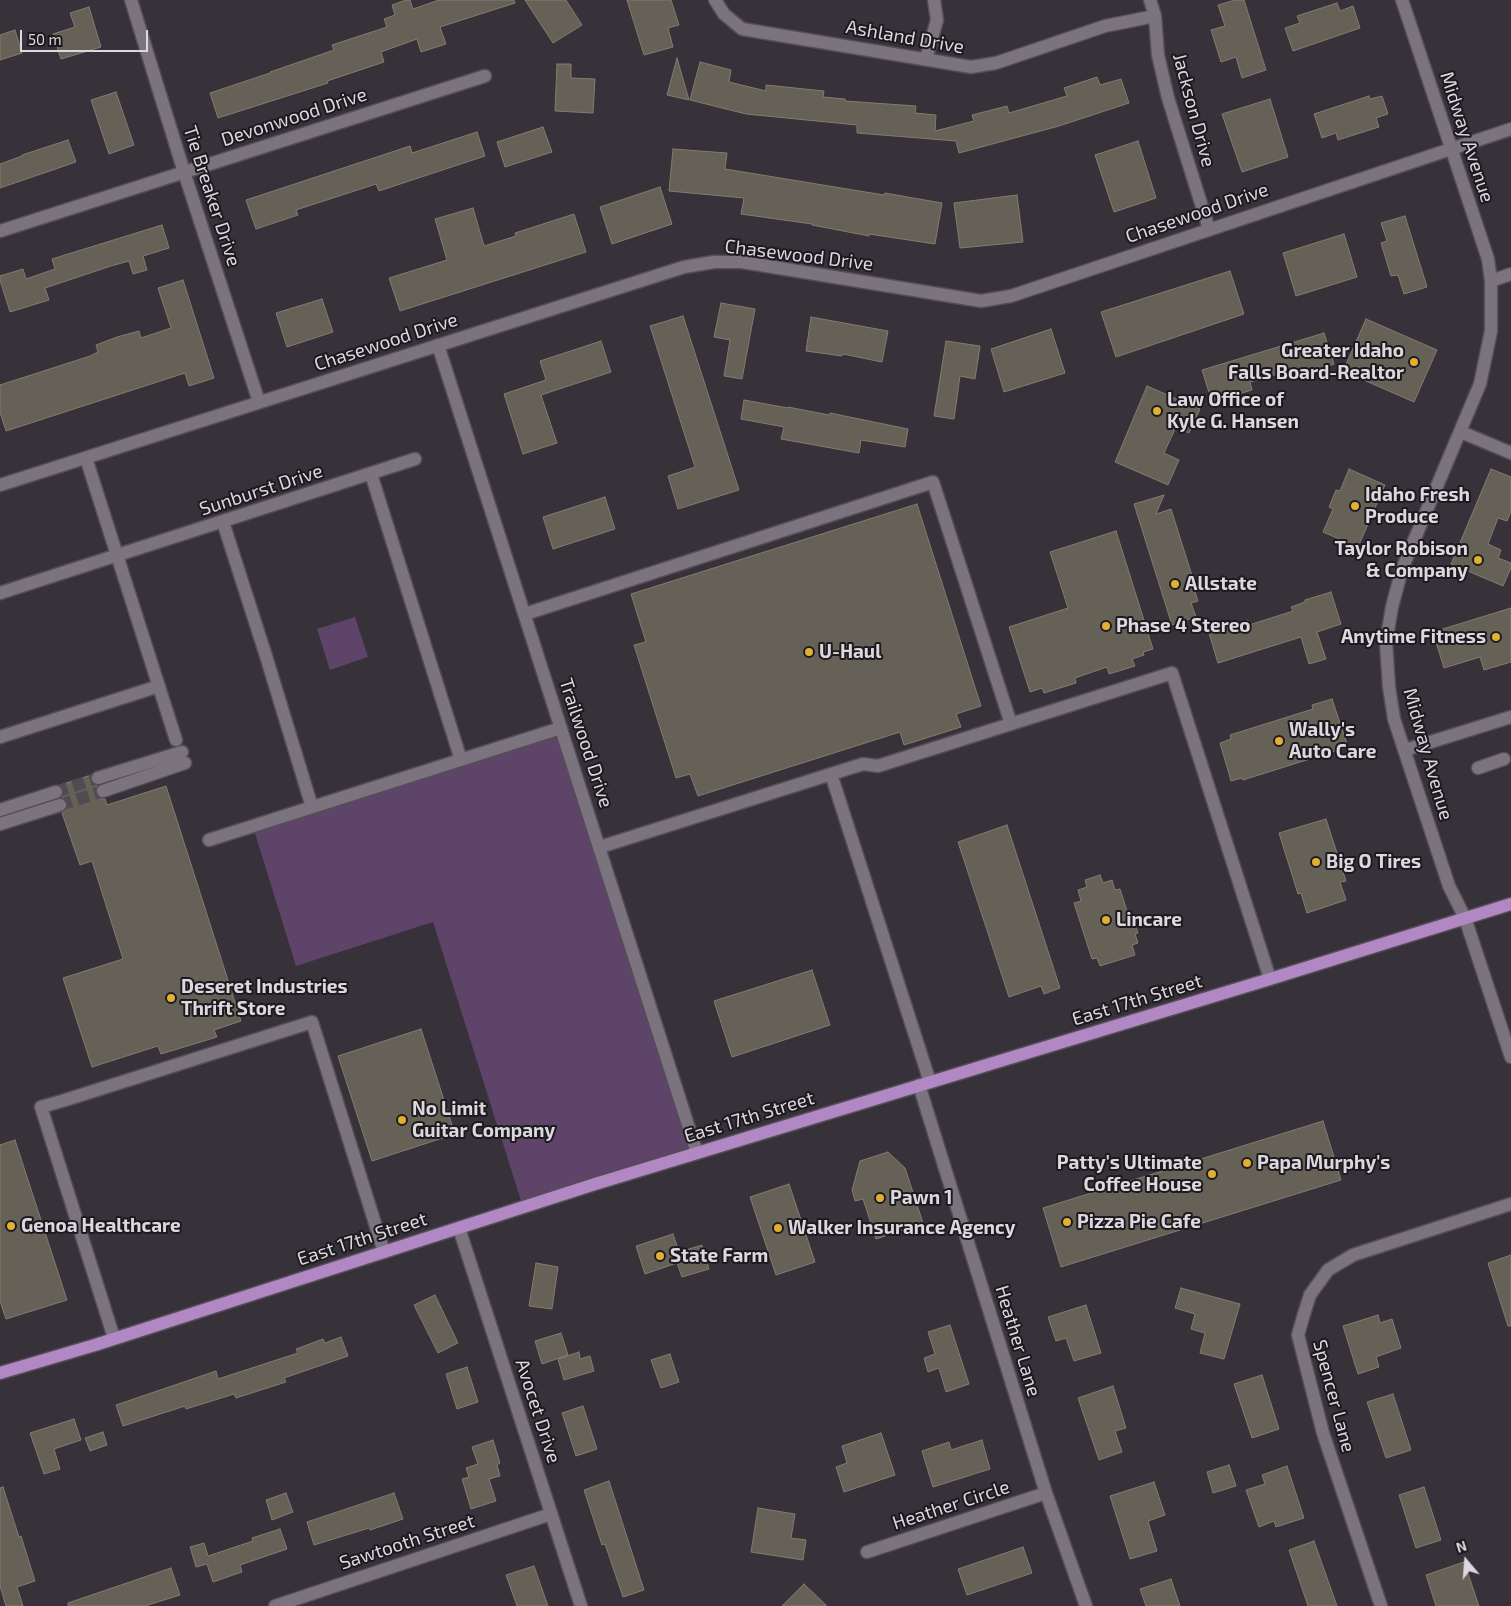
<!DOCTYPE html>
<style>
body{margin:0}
#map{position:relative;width:1511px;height:1606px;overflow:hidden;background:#37313a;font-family:"Exo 2",sans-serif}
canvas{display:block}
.north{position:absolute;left:1441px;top:1536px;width:50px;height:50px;-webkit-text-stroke:4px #1d1a1f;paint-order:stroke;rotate:342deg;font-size:14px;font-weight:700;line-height:20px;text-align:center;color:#dcd8de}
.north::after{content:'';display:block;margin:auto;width:18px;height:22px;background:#dcd8de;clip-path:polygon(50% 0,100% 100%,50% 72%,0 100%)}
.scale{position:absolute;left:20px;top:30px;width:128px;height:22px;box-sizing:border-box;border:2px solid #dcd8de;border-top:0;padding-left:6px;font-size:15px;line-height:18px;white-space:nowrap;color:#dcd8de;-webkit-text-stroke:4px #1d1a1f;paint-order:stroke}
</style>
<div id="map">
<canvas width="1511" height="1606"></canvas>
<div class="north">N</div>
<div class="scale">50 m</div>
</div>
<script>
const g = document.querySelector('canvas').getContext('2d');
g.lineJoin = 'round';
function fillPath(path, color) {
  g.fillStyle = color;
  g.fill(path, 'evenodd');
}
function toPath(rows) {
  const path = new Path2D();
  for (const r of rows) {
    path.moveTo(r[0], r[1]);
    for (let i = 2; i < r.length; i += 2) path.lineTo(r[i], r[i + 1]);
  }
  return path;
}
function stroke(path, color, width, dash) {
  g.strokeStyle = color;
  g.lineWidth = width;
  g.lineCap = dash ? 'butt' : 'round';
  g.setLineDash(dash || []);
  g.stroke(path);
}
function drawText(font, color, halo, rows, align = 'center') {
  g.font = font + ' "Exo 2",sans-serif';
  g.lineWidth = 4;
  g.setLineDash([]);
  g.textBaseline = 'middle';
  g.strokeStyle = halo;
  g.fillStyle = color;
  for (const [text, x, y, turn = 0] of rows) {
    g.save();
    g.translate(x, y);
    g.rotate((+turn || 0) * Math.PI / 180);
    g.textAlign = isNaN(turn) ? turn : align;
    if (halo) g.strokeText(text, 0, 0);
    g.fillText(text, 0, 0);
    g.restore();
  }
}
fillPath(toPath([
 [355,617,368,657,330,670,317,629],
 [561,728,697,1153,523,1207,433,922,296,966,253,827]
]), '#5d4468');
const building = toPath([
 [406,0,410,0,413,9,439,0,514,0,515,3,440,27,446,44,421,52,417,39,381,52,384,62,327,81,328,83,218,118,210,93,270,73,270,72,334,50,332,45,387,27,384,19,395,15,392,5,406,0],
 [525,0,566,0,582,25,553,43,525,0],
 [627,0,671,0,679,25,668,28,673,47,644,55,627,0],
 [1235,0,1244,0,1266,70,1242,78,1236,57,1221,62,1211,30,1225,26,1218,5,1235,0],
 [1337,3,1340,11,1353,6,1360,28,1293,51,1285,28,1300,23,1297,16,1337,3],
 [89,7,101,47,61,59,53,34,75,27,70,13,89,7],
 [15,30,22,53,0,60,0,35,15,30],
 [677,58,689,100,667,95,677,58],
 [700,62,731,70,729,82,766,91,766,85,824,91,823,97,845,99,845,101,916,106,915,113,936,115,935,131,974,121,972,115,1007,106,1009,113,1067,96,1064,88,1097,77,1100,85,1121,79,1129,103,1059,126,959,153,956,141,857,133,857,125,746,114,690,100,700,62],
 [557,64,571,64,571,78,595,79,593,113,555,111,557,64],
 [116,92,134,145,109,154,91,100,116,92],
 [1369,96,1370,99,1382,96,1388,114,1376,118,1379,127,1338,140,1336,133,1322,138,1314,114,1369,96],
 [1270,99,1288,157,1242,172,1222,114,1270,99],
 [543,127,552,152,505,167,497,142,543,127],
 [477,132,485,156,379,191,376,184,296,210,298,215,256,229,246,200,410,146,412,153,477,132],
 [68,140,76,162,0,188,0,164,22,156,22,155,68,140],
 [1138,141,1156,198,1114,212,1095,155,1138,141],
 [673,149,727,153,725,169,884,195,885,193,942,203,935,244,869,234,869,236,812,225,812,224,741,214,744,198,669,191,673,149],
 [660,187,672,224,612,244,600,207,660,187],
 [1017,195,1023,242,960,248,954,203,1017,195],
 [473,208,484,246,516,236,515,233,574,214,586,252,400,311,389,278,447,260,435,219,473,208],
 [1405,216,1427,287,1404,294,1398,275,1391,276,1381,243,1387,241,1381,223,1405,216],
 [162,225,169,248,143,256,147,270,133,274,129,261,111,266,45,288,49,300,10,312,0,280,0,276,23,269,26,279,55,269,52,259,162,225],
 [1344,234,1357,277,1296,296,1283,253,1344,234],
 [1230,271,1244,314,1116,357,1101,312,1230,271],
 [183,280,214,378,189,386,185,373,6,431,0,412,0,385,90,356,98,352,96,345,117,337,139,331,141,338,171,328,158,288,183,280],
 [322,299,333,332,287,347,276,313,322,299],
 [721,303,755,309,742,379,724,376,730,340,714,337,721,303],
 [683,316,739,490,678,509,668,476,695,467,650,326,683,316],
 [811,317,888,331,882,362,843,354,842,356,806,351,811,317],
 [1366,319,1437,350,1414,402,1343,371,1366,319],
 [1051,329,1065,373,1004,392,991,349,1051,329],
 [1324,333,1334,364,1294,377,1292,370,1250,382,1252,390,1212,402,1202,370,1324,333],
 [601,341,611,372,541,395,557,443,523,454,504,394,546,380,540,361,601,341],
 [946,341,980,346,975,379,960,376,954,419,934,416,946,341],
 [1147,386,1200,409,1189,433,1176,427,1164,453,1179,460,1168,485,1115,462,1147,386],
 [744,400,788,408,788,407,829,415,830,413,908,429,905,447,861,440,859,453,781,439,784,427,741,419,744,400],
 [1349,469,1385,485,1358,547,1323,532,1333,509,1329,507,1336,490,1340,491,1349,469],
 [1491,469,1511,477,1511,511,1507,521,1498,518,1488,544,1501,550,1498,558,1511,563,1511,568,1503,586,1451,564,1491,469],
 [1164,495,1156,514,1171,509,1195,585,1193,586,1198,601,1191,603,1196,617,1172,625,1134,504,1164,495],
 [605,497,615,529,553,549,543,517,605,497],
 [917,504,981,706,956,714,961,727,904,745,900,732,698,796,690,774,676,778,634,645,646,642,631,594,917,504],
 [1116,531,1153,649,1143,652,1144,655,1132,659,1135,666,1109,674,1107,667,1075,678,1076,683,1044,693,1042,688,1030,692,1009,627,1068,608,1050,552,1116,531],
 [1331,592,1341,624,1317,632,1326,659,1309,664,1301,637,1218,663,1208,630,1233,622,1234,624,1248,620,1249,625,1293,611,1291,607,1305,602,1305,600,1331,592],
 [1511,608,1511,662,1484,670,1480,657,1444,668,1433,632,1511,608],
 [1332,699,1348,747,1243,780,1242,778,1231,781,1220,743,1231,739,1230,735,1313,709,1312,705,1332,699],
 [91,775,90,781,97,786,96,794,101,799,105,799,107,805,166,786,241,1021,214,1030,217,1037,161,1054,158,1046,92,1067,63,978,123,959,92,861,80,865,62,813,66,810,68,803,62,797,64,790,60,785,91,775],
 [1326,819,1346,881,1340,882,1346,900,1307,913,1301,893,1298,894,1279,833,1326,819],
 [1007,825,1060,988,1044,994,1041,986,1009,997,958,842,1007,825],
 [1100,875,1103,883,1112,880,1115,890,1120,889,1129,917,1133,916,1138,933,1135,934,1138,943,1132,945,1135,955,1100,966,1097,958,1092,959,1074,903,1081,901,1078,890,1087,887,1085,880,1100,875],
 [812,970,830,1025,732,1057,714,1001,812,970],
 [421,1029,455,1134,372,1161,338,1056,421,1029],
 [1323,1121,1341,1180,1061,1267,1043,1208,1323,1121],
 [15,1140,67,1300,6,1319,0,1301,0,1145,15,1140],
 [888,1152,905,1168,923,1223,876,1239,863,1199,855,1201,852,1190,860,1161,888,1152],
 [789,1184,815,1262,776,1275,750,1197,789,1184],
 [673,1234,679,1252,702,1245,709,1269,682,1277,677,1263,645,1274,636,1246,673,1234],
 [1511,1255,1511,1326,1508,1326,1488,1263,1511,1255],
 [536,1263,558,1267,552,1309,529,1306,536,1263],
 [1181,1288,1240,1304,1224,1359,1200,1353,1205,1333,1191,1329,1195,1314,1175,1308,1181,1288],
 [435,1295,458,1343,438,1353,414,1305,435,1295],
 [1086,1305,1101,1353,1074,1361,1066,1338,1056,1341,1048,1317,1086,1305],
 [1378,1315,1380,1323,1392,1319,1401,1348,1376,1357,1379,1367,1358,1374,1343,1326,1378,1315],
 [950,1325,969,1384,946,1392,939,1368,928,1372,924,1358,935,1354,928,1332,950,1325],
 [561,1333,568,1355,542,1364,535,1341,561,1333],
 [341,1337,348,1356,284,1378,286,1382,236,1398,234,1394,186,1409,185,1406,123,1426,116,1405,216,1371,218,1379,298,1353,296,1349,323,1339,325,1343,341,1337],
 [579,1352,580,1359,590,1356,594,1371,564,1380,558,1359,579,1352],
 [670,1354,679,1382,661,1388,651,1360,670,1354],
 [467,1367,478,1402,457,1409,446,1374,467,1367],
 [1262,1375,1279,1429,1252,1438,1234,1384,1262,1375],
 [1113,1386,1126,1428,1115,1431,1122,1452,1099,1460,1078,1398,1113,1386],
 [1393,1394,1411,1450,1386,1458,1367,1402,1393,1394],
 [583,1406,597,1449,576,1456,562,1413,583,1406],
 [74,1419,81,1440,54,1449,60,1469,44,1474,30,1433,74,1419],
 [103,1432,107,1445,90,1451,85,1438,103,1432],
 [881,1433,895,1475,844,1492,836,1467,847,1463,842,1446,881,1433],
 [493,1440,500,1463,497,1465,500,1476,489,1479,496,1501,471,1509,462,1479,469,1477,466,1468,478,1464,472,1447,493,1440],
 [982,1440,990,1469,933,1487,922,1451,949,1442,951,1450,982,1440],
 [1229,1465,1236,1486,1213,1493,1207,1472,1229,1465],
 [1287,1466,1304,1518,1276,1527,1274,1521,1259,1527,1246,1490,1265,1484,1262,1475,1287,1466],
 [609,1481,644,1590,623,1597,605,1544,602,1545,584,1490,609,1481],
 [1154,1482,1165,1515,1148,1521,1157,1551,1130,1559,1110,1496,1154,1482],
 [3,1487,19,1537,21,1536,35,1581,17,1587,23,1606,6,1606,0,1586,0,1488,3,1487],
 [1424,1487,1441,1540,1416,1548,1399,1495,1424,1487],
 [286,1493,293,1512,272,1520,266,1500,286,1493],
 [394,1493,403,1519,370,1530,369,1528,314,1545,307,1522,394,1493],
 [758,1508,795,1514,791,1538,806,1540,803,1560,751,1552,758,1508],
 [280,1529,287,1549,240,1565,242,1572,213,1582,207,1564,196,1567,190,1547,204,1543,208,1556,253,1541,252,1538,280,1529],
 [1314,1541,1337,1606,1308,1606,1289,1550,1314,1541],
 [1023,1547,1032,1573,967,1595,958,1569,1023,1547],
 [1464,1562,1479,1606,1436,1606,1426,1575,1464,1562],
 [534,1566,548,1606,517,1606,506,1575,534,1566],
 [171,1568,180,1595,145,1606,68,1606,68,1603,171,1568],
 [1171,1579,1180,1606,1146,1606,1140,1589,1171,1579],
 [804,1584,827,1606,782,1606,804,1584]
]);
fillPath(building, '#666156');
stroke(building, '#827c71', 1);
stroke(toPath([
 [56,792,98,778],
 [60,805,103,791]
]), '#504a53', 12, [12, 6]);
const minor = toPath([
 [131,0,184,172,259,402],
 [715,0,724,14,742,29,971,67,996,63,1105,26,1155,16],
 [1150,0,1155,16,1158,55,1168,98,1209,229],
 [1402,0,1488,259,1491,281,1491,331,1480,384,1402,569,1392,607,1386,642,1389,687,1394,719,1449,886,1465,918,1511,1057],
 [926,59,937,20,934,0],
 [0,231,485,76],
 [1491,281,1511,274],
 [438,345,697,1153],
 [1461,432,1511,453],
 [86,458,176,740],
 [371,474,461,760],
 [0,485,684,267,714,262,742,262,981,301,1011,296,1511,129],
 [223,522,266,656,312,807],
 [0,593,415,459],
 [525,614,933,482,1011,724],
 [0,737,159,686],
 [1405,750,1511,717],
 [1478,768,1504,759],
 [831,774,930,1082],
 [98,778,182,752],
 [103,791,185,763],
 [0,810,56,792],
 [0,824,60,805],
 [209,840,561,728],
 [600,847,863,764,878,766,1172,673,1270,979],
 [919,1085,1046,1493,1086,1606],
 [459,1228,581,1606],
 [114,1338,41,1107,62,1101,312,1022,384,1252],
 [867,1552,1046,1493],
 [275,1606,551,1514],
 [1381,1606,1323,1433,1298,1335,1304,1314,1310,1295,1328,1270,1353,1255,1511,1204]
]);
const major = toPath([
 [0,1373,95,1345,595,1184,1270,979,1511,904]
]);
stroke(minor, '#544e57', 15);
stroke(major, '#544e57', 15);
stroke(minor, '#7b737e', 12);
stroke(major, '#b288c4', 12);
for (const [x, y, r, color] of [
 [1414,362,5,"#e0b034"],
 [1157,411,5,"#e0b034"],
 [1355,506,5,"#e0b034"],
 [1478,560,5,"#e0b034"],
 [1175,584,5,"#e0b034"],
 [1106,626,5,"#e0b034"],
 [1496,637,5,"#e0b034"],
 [809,652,5,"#e0b034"],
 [1279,741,5,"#e0b034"],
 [1316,862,5,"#e0b034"],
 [1106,920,5,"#e0b034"],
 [171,998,5,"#e0b034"],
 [402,1120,5,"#e0b034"],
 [1247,1163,5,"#e0b034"],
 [1212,1174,5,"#e0b034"],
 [880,1198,5,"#e0b034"],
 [1067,1222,5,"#e0b034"],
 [11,1226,5,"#e0b034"],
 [778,1228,5,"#e0b034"],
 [660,1256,5,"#e0b034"]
]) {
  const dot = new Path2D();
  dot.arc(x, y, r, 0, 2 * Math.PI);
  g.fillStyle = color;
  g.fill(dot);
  stroke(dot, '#1d1a1f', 2);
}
drawText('19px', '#dcd8de', '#1d1a1f', [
 ["Ashland Drive",905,37,10],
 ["Jackson Drive",1194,110,75],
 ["Devonwood Drive",294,117,-18],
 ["Midway Avenue",1467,137,72],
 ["Tie Breaker Drive",212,196,72],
 ["Chasewood Drive",1197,213,-19],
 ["Chasewood Drive",799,255,7],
 ["Chasewood Drive",386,342,-18],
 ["Sunburst Drive",261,490,-18],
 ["Trailwood Drive",586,743,72],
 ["Midway Avenue",1428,754,74],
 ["East 17th Street",1137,1000,-17],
 ["East 17th Street",749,1117,-17],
 ["East 17th Street",362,1239,-18],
 ["Heather Lane",1018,1341,73],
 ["Spencer Lane",1334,1396,75],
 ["Avocet Drive",538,1411,72],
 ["Heather Circle",951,1505,-18],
 ["Sawtooth Street",407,1542,-18]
]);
drawText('bold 19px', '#dcd8de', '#1d1a1f', [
 ["Greater Idaho",1404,351,"right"],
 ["Falls Board-Realtor",1404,373,"right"],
 ["Law Office of",1167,400],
 ["Kyle G. Hansen",1167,422],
 ["Idaho Fresh",1365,495],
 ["Produce",1365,517],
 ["Taylor Robison",1468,549,"right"],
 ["& Company",1468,571,"right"],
 ["Allstate",1185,584],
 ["Phase 4 Stereo",1116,626],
 ["Anytime Fitness",1486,637,"right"],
 ["U-Haul",819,652],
 ["Wally's",1289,730],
 ["Auto Care",1289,752],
 ["Big O Tires",1326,862],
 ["Lincare",1116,920],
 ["Deseret Industries",181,987],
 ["Thrift Store",181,1009],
 ["No Limit",412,1109],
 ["Guitar Company",412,1131],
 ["Patty's Ultimate",1202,1163,"right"],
 ["Coffee House",1202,1185,"right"],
 ["Papa Murphy's",1257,1163],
 ["Pawn 1",890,1198],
 ["Pizza Pie Cafe",1077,1222],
 ["Genoa Healthcare",21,1226],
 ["Walker Insurance Agency",788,1228],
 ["State Farm",670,1256]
], 'left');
</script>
